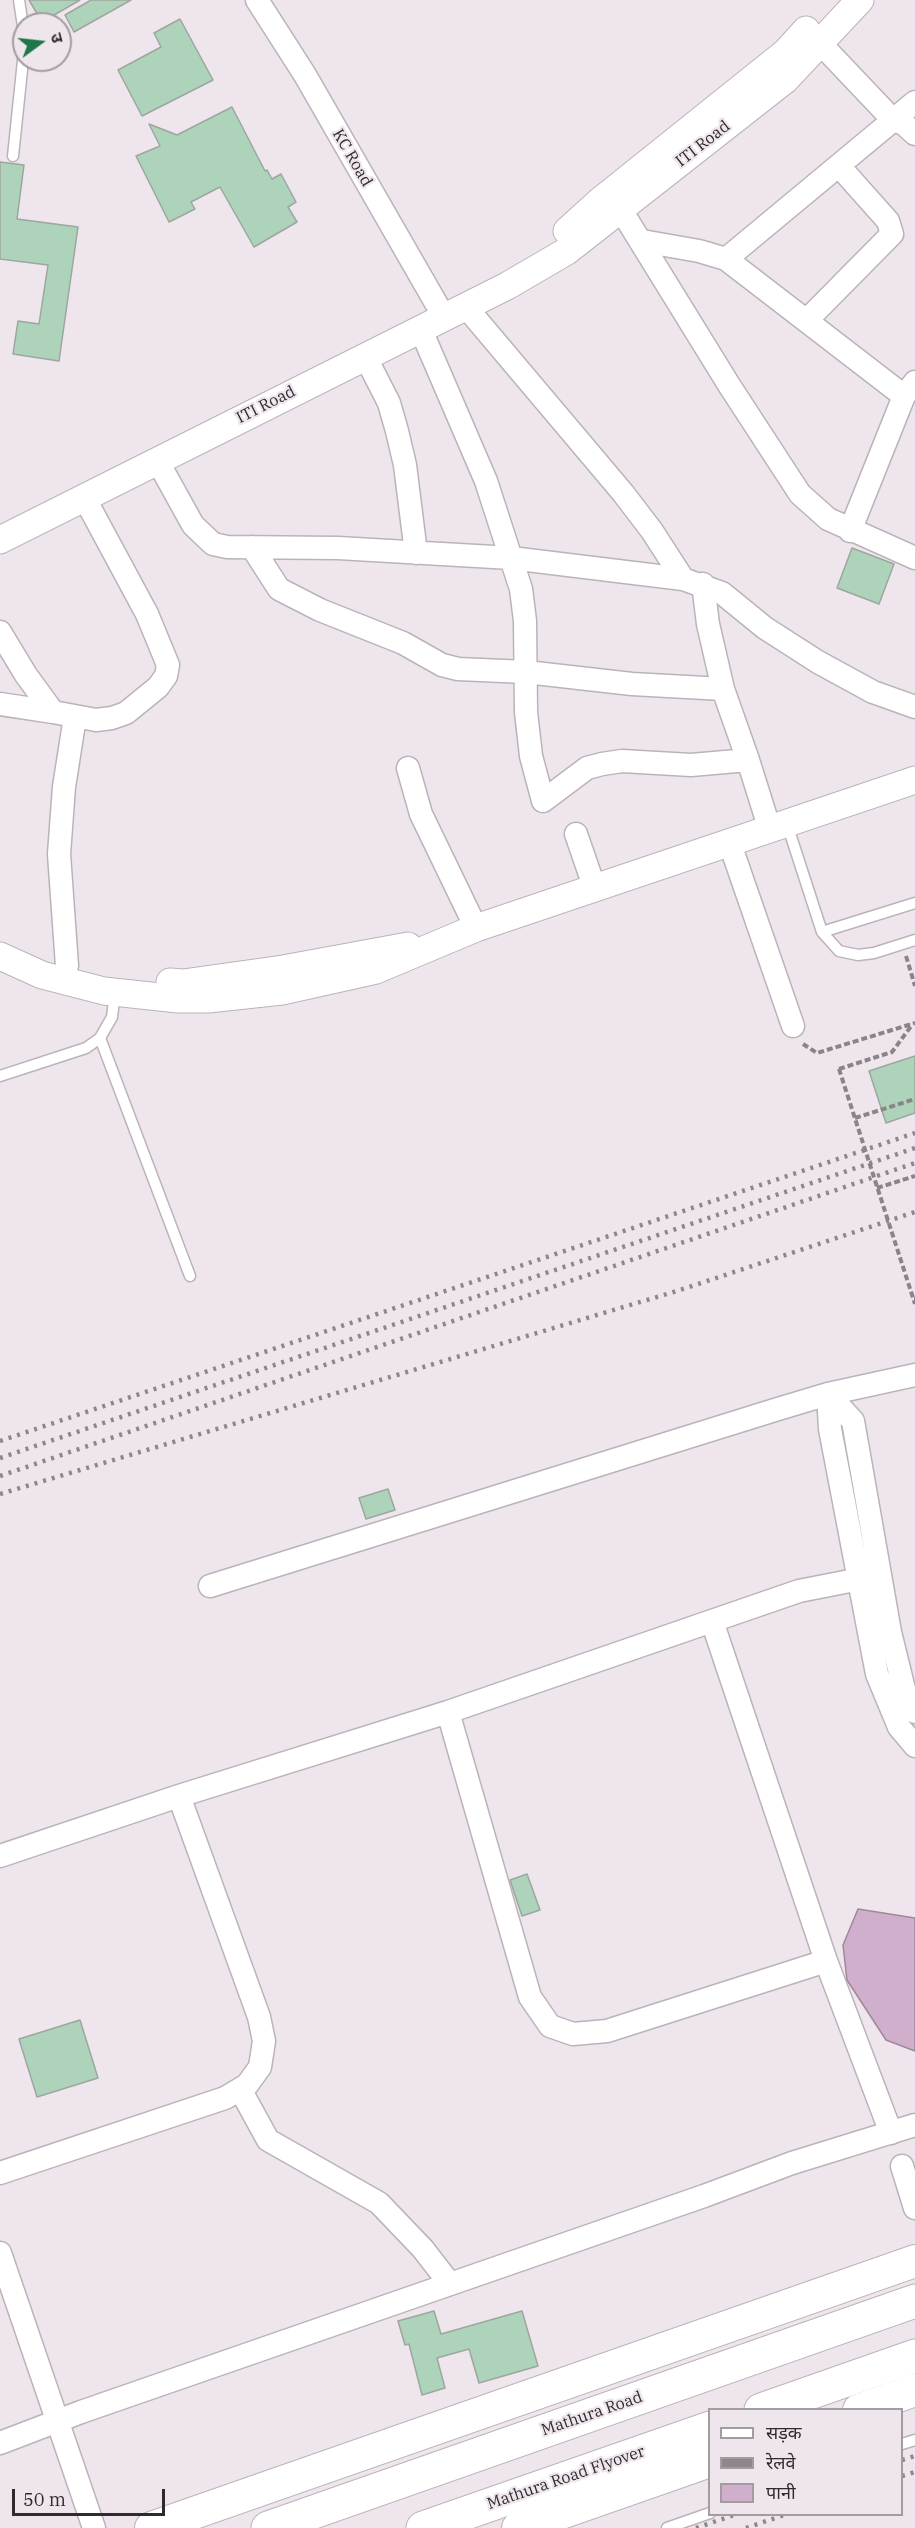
<!DOCTYPE html>
<meta charset="utf-8">
<style>
body{margin:0}
#map{position:relative;width:915px;height:2528px;overflow:hidden;background:#efe6ed;font-family:"IBM Plex Serif","Noto Sans Devanagari",serif}
canvas{display:block}
.legend{position:absolute;left:708px;top:2408px;width:195px;height:108px;box-sizing:border-box;background:#efe6ed;border:2px solid #a29ba0;margin:0;padding:8px 10px;list-style:none;font-size:18px;color:#2e2a2d}
.legend li{display:flex;align-items:center;gap:12px;height:30px}
.legend b{width:30px;border:2px solid #a29ba0}
.north{position:absolute;left:12px;top:12px;width:60px;height:60px;box-sizing:border-box;background:#efe6ed;border:2px solid #a29ba0;border-radius:50%;rotate:75deg;font-size:16px;font-weight:700;line-height:24px;text-align:center;color:#2e2a2d}
.north::after{content:'';display:block;margin:auto;width:21px;height:27px;background:#1f7649;clip-path:polygon(50% 0,100% 100%,50% 72%,0 100%)}
.scale{position:absolute;left:12px;top:2489px;width:153px;height:27px;box-sizing:border-box;border:3px solid #2e2a2d;border-top:0;padding-left:8px;font-size:18px;line-height:21px;white-space:nowrap;color:#2e2a2d;-webkit-text-stroke:4px #efe6ed;paint-order:stroke}
</style>
<div id="map">
<canvas width="915" height="2528"></canvas>
<ul class="legend">
<li><b style="height:8px;background:#fff"></b>सड़क</li>
<li><b style="height:8px;background:#8d878c"></b>रेलवे</li>
<li><b style="height:16px;background:#d0afcc"></b>पानी</li>
</ul>
<div class="north">उ</div>
<div class="scale">50 m</div>
</div>
<script>
const g = document.querySelector('canvas').getContext('2d');
g.lineJoin = 'round';
function fillPath(path, color) {
  g.fillStyle = color;
  g.fill(path, 'evenodd');
}
function toPath(rows) {
  const path = new Path2D();
  for (const r of rows) {
    path.moveTo(r[0], r[1]);
    for (let i = 2; i < r.length; i += 2) path.lineTo(r[i], r[i + 1]);
  }
  return path;
}
function stroke(path, color, width, dash) {
  g.strokeStyle = color;
  g.lineWidth = width;
  g.lineCap = dash ? 'butt' : 'round';
  g.setLineDash(dash || []);
  g.stroke(path);
}
function drawText(font, color, halo, rows, align = 'center') {
  g.font = font + ' "IBM Plex Serif",serif';
  g.lineWidth = 4.5;
  g.setLineDash([]);
  g.textBaseline = 'middle';
  g.strokeStyle = halo;
  g.fillStyle = color;
  for (const [text, x, y, turn = 0] of rows) {
    g.save();
    g.translate(x, y);
    g.rotate((+turn || 0) * Math.PI / 180);
    g.textAlign = isNaN(turn) ? turn : align;
    if (halo) g.strokeText(text, 0, 0);
    g.fillText(text, 0, 0);
    g.restore();
  }
}
const water = toPath([
 [858,1909,915,1918,915,2051,886,2040,847,1980,843,1945,858,1909]
]);
fillPath(water, '#d0afcc');
stroke(water, '#9f879c', 1.5);
const building = toPath([
 [29,0,80,0,42,22,29,0],
 [91,0,131,0,74,32,65,15,91,0],
 [180,19,213,80,142,116,118,70,161,47,154,33,180,19],
 [232,107,265,171,267,170,272,179,281,174,296,202,288,207,297,222,254,247,220,187,191,202,195,209,169,222,136,156,160,146,149,124,177,135,232,107],
 [0,162,24,165,17,219,78,227,59,361,13,354,18,321,39,324,48,265,0,259,0,162],
 [852,548,894,564,879,604,837,588,852,548],
 [915,1056,915,1113,886,1123,869,1071,915,1056],
 [388,1489,395,1510,366,1519,359,1498,388,1489],
 [527,1874,540,1910,522,1916,510,1880,527,1874],
 [80,2020,98,2078,37,2097,19,2039,80,2020],
 [434,2311,441,2334,522,2311,538,2366,479,2383,469,2349,437,2358,445,2388,422,2395,409,2344,405,2345,398,2321,434,2311]
]);
fillPath(building, '#add4ba');
stroke(building, '#9da69f', 1.5);
const service = toPath([
 [19,0,24,33],
 [13,156,24,51],
 [787,824,822,932,839,951,858,955,874,953,915,940],
 [822,932,915,903],
 [100,1038,190,1276],
 [0,1076,86,1048,100,1038,112,1017,115,993],
 [902,2444,915,2440],
 [667,2528,710,2513]
]);
const minor = toPath([
 [257,0,305,75,444,317],
 [819,42,893,120,904,124,915,134],
 [621,210,729,385,800,494,828,519,915,558],
 [642,241,699,251,726,259,904,396],
 [726,259,915,102],
 [466,307,623,493,652,531,683,579],
 [807,320,892,234,888,221,839,166],
 [421,330,486,481,521,589,525,621,526,712,531,756,543,801,587,768,602,764,622,761,691,765,748,760],
 [365,356,389,403,397,431,405,465,416,553],
 [157,460,193,525,213,544,227,547,338,548,511,558,683,579,722,593,765,628,818,662,873,692,915,707],
 [850,531,904,396,915,382],
 [252,547,279,589,320,610,403,643,442,665,458,669,526,672,632,684,723,689],
 [703,584,708,624,723,689,748,760,770,830],
 [0,632,26,675,53,712,96,720,112,718,126,713,158,687,166,676,168,665,147,614,84,497],
 [0,704,53,712],
 [408,768,421,814,476,928],
 [576,834,595,889],
 [730,844,793,1026],
 [67,966,59,854,64,787,75,717],
 [828,1394,830,1429,877,1674,899,1727,915,1746],
 [828,1394,853,1421,890,1632,904,1689,915,1712],
 [210,1586,778,1409,828,1394,915,1375],
 [712,1621,826,1961,891,2133],
 [448,1712,530,1997,550,2026,573,2034,607,2031,826,1961],
 [0,1856,179,1796,448,1712,799,1591,860,1579],
 [240,2089,268,2140,379,2203,423,2249,450,2284],
 [902,2166,915,2208],
 [0,2173,225,2098,247,2085,260,2067,264,2041,259,2017,179,1796],
 [0,2253,94,2528],
 [0,2443,81,2412,704,2196,792,2163,915,2125]
]);
const tertiary = toPath([
 [567,231,600,201,786,52,806,30],
 [0,540,507,286,567,251,785,80,860,0],
 [0,956,42,975,104,991,178,999,208,999,282,991,376,970,476,928,915,780],
 [170,982,183,983,283,969,408,946]
]);
const secondary = toPath([
 [859,2410,915,2390],
 [151,2528,915,2261],
 [518,2528,710,2461]
]);
const trunk = toPath([
 [761,2410,915,2356],
 [268,2528,915,2301],
 [423,2528,710,2428]
]);
stroke(service, '#bbb3ba', 13);
stroke(minor, '#bbb3ba', 25);
stroke(tertiary, '#bbb3ba', 29);
stroke(secondary, '#bbb3ba', 34);
stroke(trunk, '#bbb3ba', 35);
stroke(toPath([
 [906,956,915,986],
 [803,1044,817,1053,915,1023],
 [839,1069,892,1052,912,1025],
 [855,1118,915,1099],
 [877,1188,915,1176],
 [914,1299,915,1299]
]), '#8a8489', 4, [6, 3]);
stroke(service, '#fff', 10);
stroke(minor, '#fff', 22);
stroke(tertiary, '#fff', 27);
stroke(secondary, '#fff', 32);
stroke(trunk, '#fff', 33);
stroke(toPath([
 [0,1441,915,1133],
 [0,1458,915,1148],
 [0,1476,915,1163],
 [0,1494,677,1291,915,1212],
 [902,2460,915,2456],
 [902,2476,915,2472],
 [696,2528,737,2514],
 [746,2528,787,2514]
]), '#8d878c', 4.5, [3, 6]);
stroke(toPath([
 [839,1069,915,1304]
]), '#8a8489', 4, [6, 3]);
drawText('16px', '#2e2a2d', '#efe6ed', [
 ["ITI Road",703,144,-38],
 ["KC Road",352,158,60],
 ["ITI Road",266,405,-27],
 ["Mathura Road",592,2414,-19],
 ["Mathura Road Flyover",566,2478,-19]
]);
</script>
